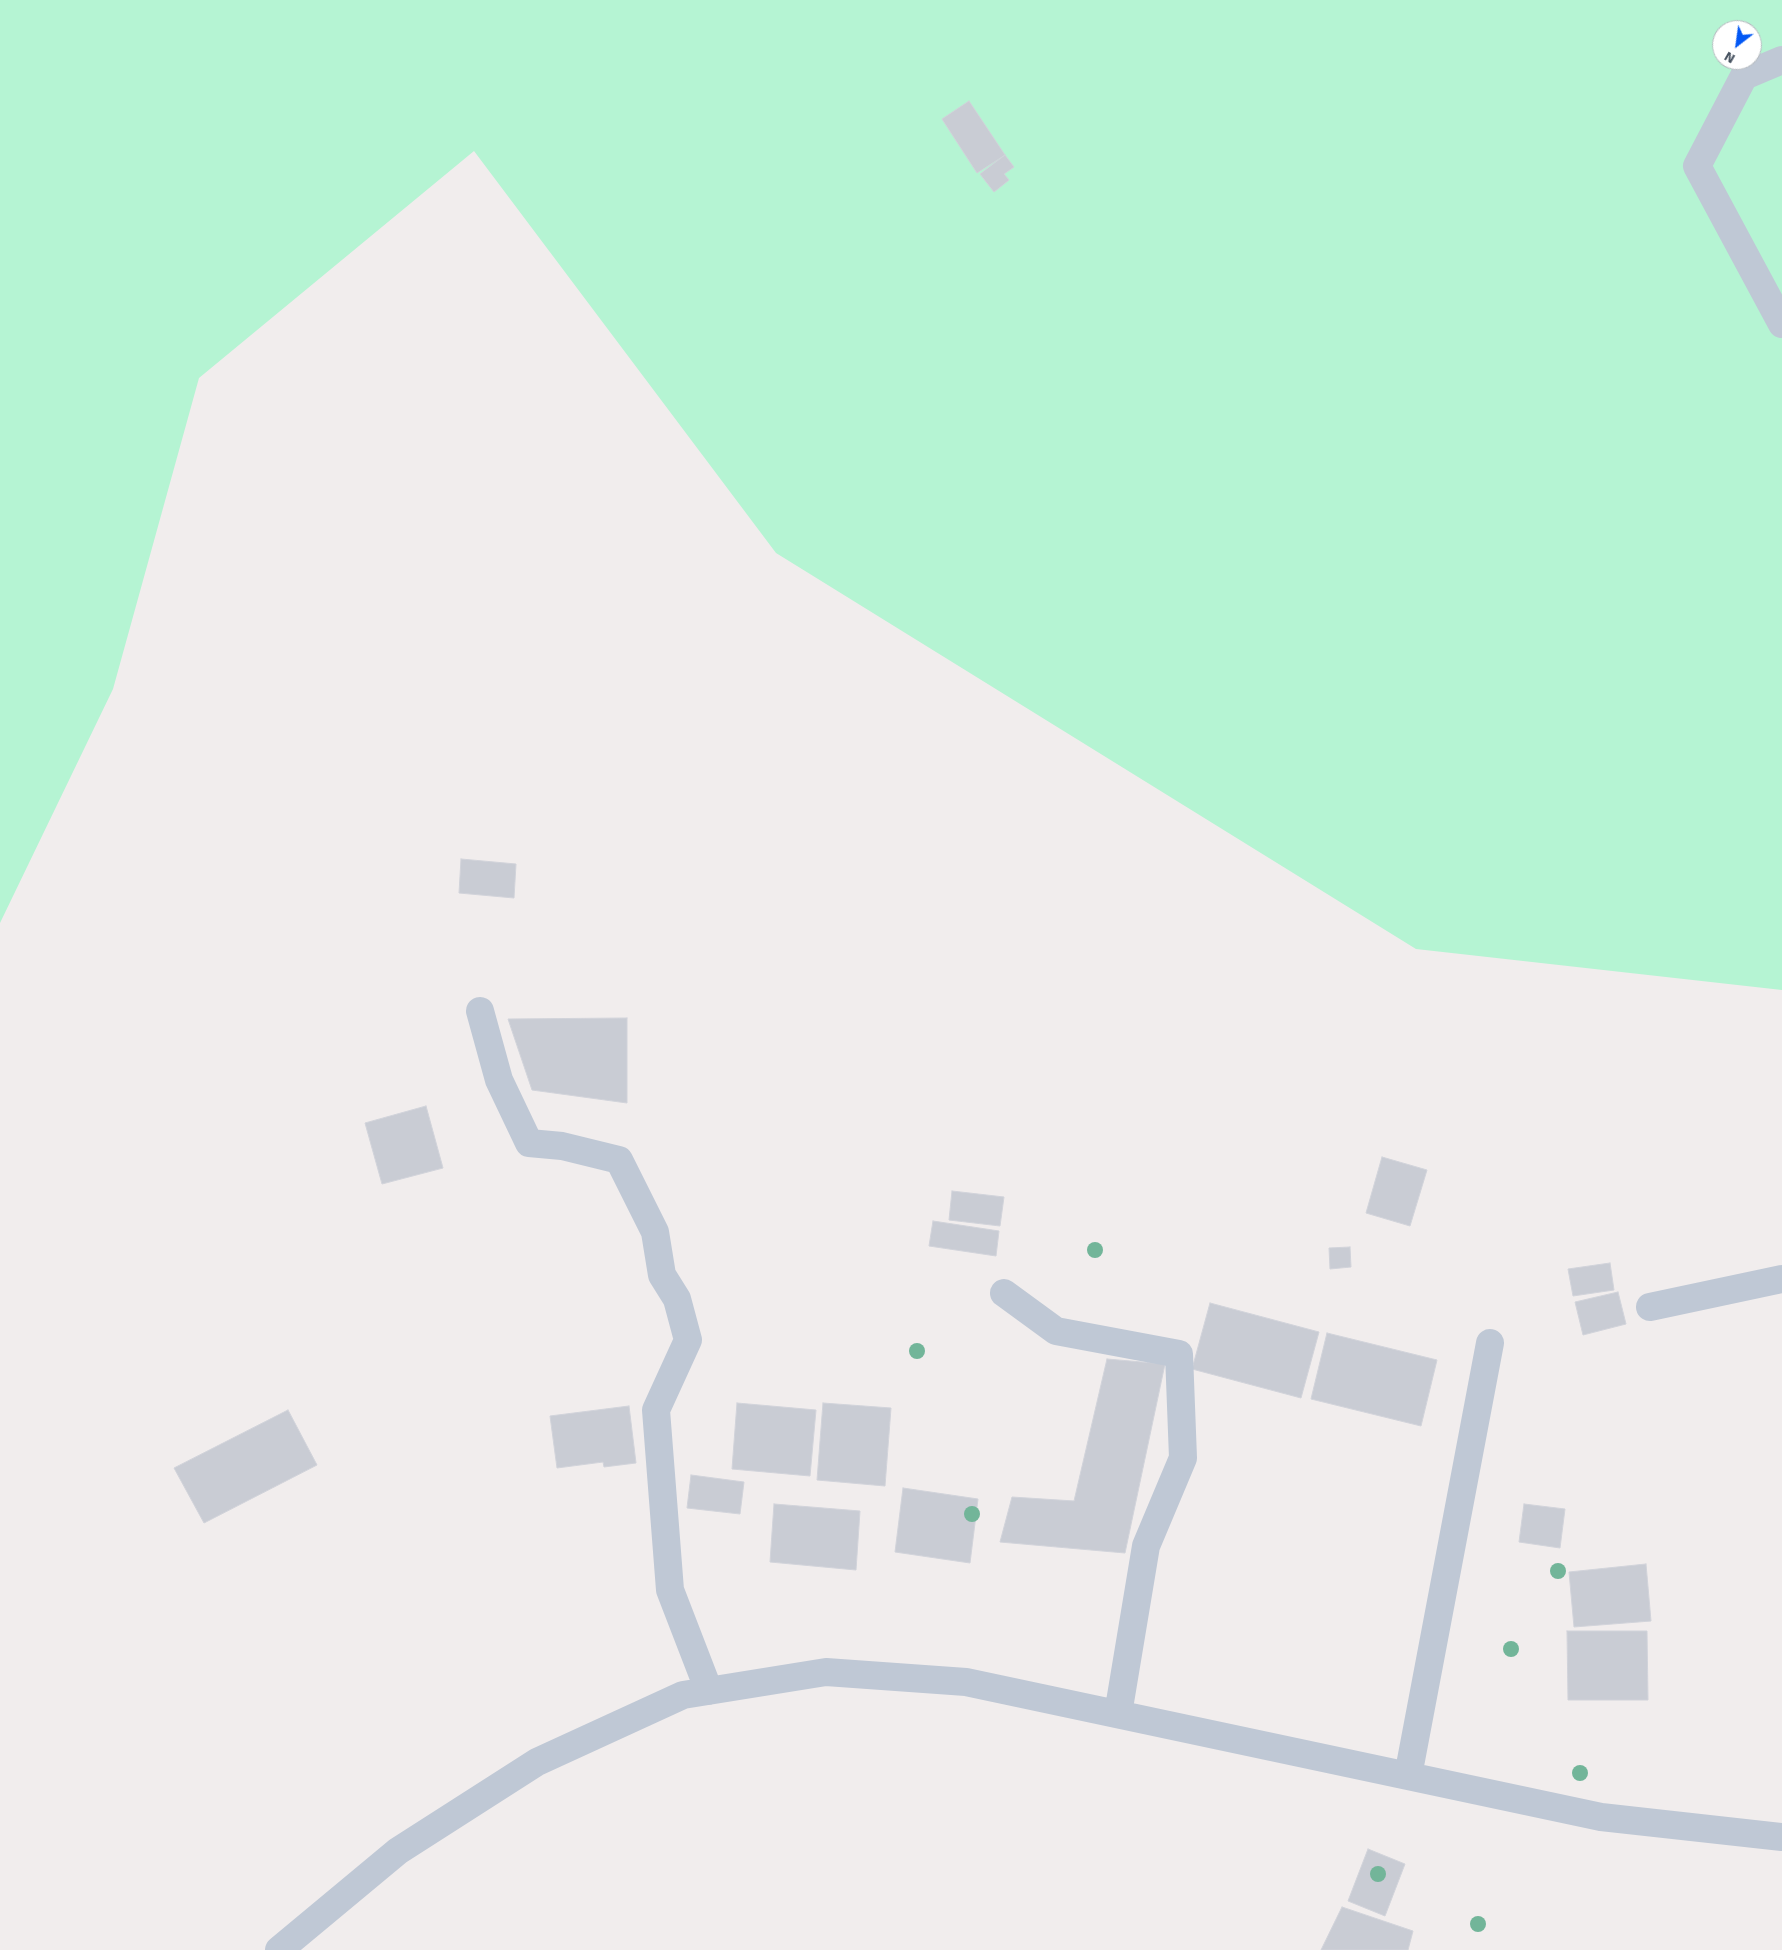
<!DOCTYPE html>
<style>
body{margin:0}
#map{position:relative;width:1782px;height:1950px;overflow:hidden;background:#f1eded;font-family:Signika,sans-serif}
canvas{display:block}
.north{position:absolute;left:1712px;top:20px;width:50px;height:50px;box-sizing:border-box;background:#fff;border:1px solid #b4b9be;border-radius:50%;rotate:210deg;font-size:14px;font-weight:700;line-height:20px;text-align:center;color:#434f5d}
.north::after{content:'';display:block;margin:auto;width:18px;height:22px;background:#0258f5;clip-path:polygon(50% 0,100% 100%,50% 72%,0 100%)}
</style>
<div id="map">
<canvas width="1782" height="1950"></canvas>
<div class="north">N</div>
</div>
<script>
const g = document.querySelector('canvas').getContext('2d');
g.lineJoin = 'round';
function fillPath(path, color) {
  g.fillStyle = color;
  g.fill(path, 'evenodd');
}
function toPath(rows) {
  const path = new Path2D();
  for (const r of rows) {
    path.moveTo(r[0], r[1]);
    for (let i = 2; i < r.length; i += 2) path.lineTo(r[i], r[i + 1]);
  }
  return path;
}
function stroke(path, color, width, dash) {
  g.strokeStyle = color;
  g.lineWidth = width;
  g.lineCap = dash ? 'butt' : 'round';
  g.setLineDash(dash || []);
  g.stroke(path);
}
fillPath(toPath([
 [0,0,1782,0,1782,990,1416,949,776,553,474,151,199,378,113,689,0,923],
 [1722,30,1752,30,1752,60,1722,60]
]), '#b5f4d3');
const building = toPath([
 [969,101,1005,155,977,173,942,119,969,101],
 [1005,155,1014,167,1004,174,1009,180,994,192,980,174,1005,155],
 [461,859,516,864,514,898,459,893,461,859],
 [627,1018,627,1103,532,1090,508,1019,627,1018],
 [426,1106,443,1168,382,1184,365,1123,426,1106],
 [1382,1157,1427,1170,1410,1226,1366,1213,1382,1157],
 [952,1191,1004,1197,1000,1226,949,1220,952,1191],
 [933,1221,999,1231,996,1256,929,1246,933,1221],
 [1350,1247,1351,1267,1330,1269,1329,1248,1350,1247],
 [1610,1263,1614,1290,1573,1296,1568,1269,1610,1263],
 [1618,1292,1626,1324,1583,1335,1575,1302,1618,1292],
 [1210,1303,1319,1332,1301,1398,1192,1369,1210,1303],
 [1327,1333,1437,1360,1421,1426,1311,1399,1327,1333],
 [1107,1359,1165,1364,1125,1553,1000,1542,1012,1497,1074,1501,1107,1359],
 [737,1403,816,1410,810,1476,732,1469,737,1403],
 [823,1403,891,1408,885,1486,817,1480,823,1403],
 [629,1406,636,1463,604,1467,603,1462,557,1468,550,1416,629,1406],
 [288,1410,317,1465,204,1523,174,1468,288,1410],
 [691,1475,744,1482,740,1514,687,1508,691,1475],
 [903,1488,978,1499,970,1563,895,1552,903,1488],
 [774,1504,860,1511,856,1570,770,1562,774,1504],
 [1524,1504,1565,1509,1560,1548,1519,1542,1524,1504],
 [1646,1564,1651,1621,1574,1627,1569,1572,1646,1564],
 [1567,1631,1647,1631,1648,1700,1568,1700,1567,1631],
 [1368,1849,1405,1864,1385,1916,1348,1901,1368,1849],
 [1342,1907,1413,1931,1408,1950,1321,1950,1342,1907]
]);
fillPath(building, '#c9ccd4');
stroke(building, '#d1d3da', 1);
stroke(toPath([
 [1782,60,1744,76,1697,166,1782,324],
 [480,1011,499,1080,529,1143,562,1146,619,1160,655,1232,662,1275,677,1299,688,1340,656,1410,670,1590,709,1691],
 [1004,1293,1056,1331,1179,1354,1183,1458,1146,1546,1118,1714],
 [1650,1307,1782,1279],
 [1408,1776,1490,1343],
 [279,1950,398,1851,537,1762,683,1695,826,1672,966,1682,1601,1817,1782,1837]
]), '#bfc8d5', 28);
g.fillStyle = '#72b599';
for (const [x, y] of [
 [1095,1250],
 [917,1351],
 [972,1514],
 [1558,1571],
 [1511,1649],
 [1580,1773],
 [1378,1874],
 [1478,1924]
]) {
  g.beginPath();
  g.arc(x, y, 8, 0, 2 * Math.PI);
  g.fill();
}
</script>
